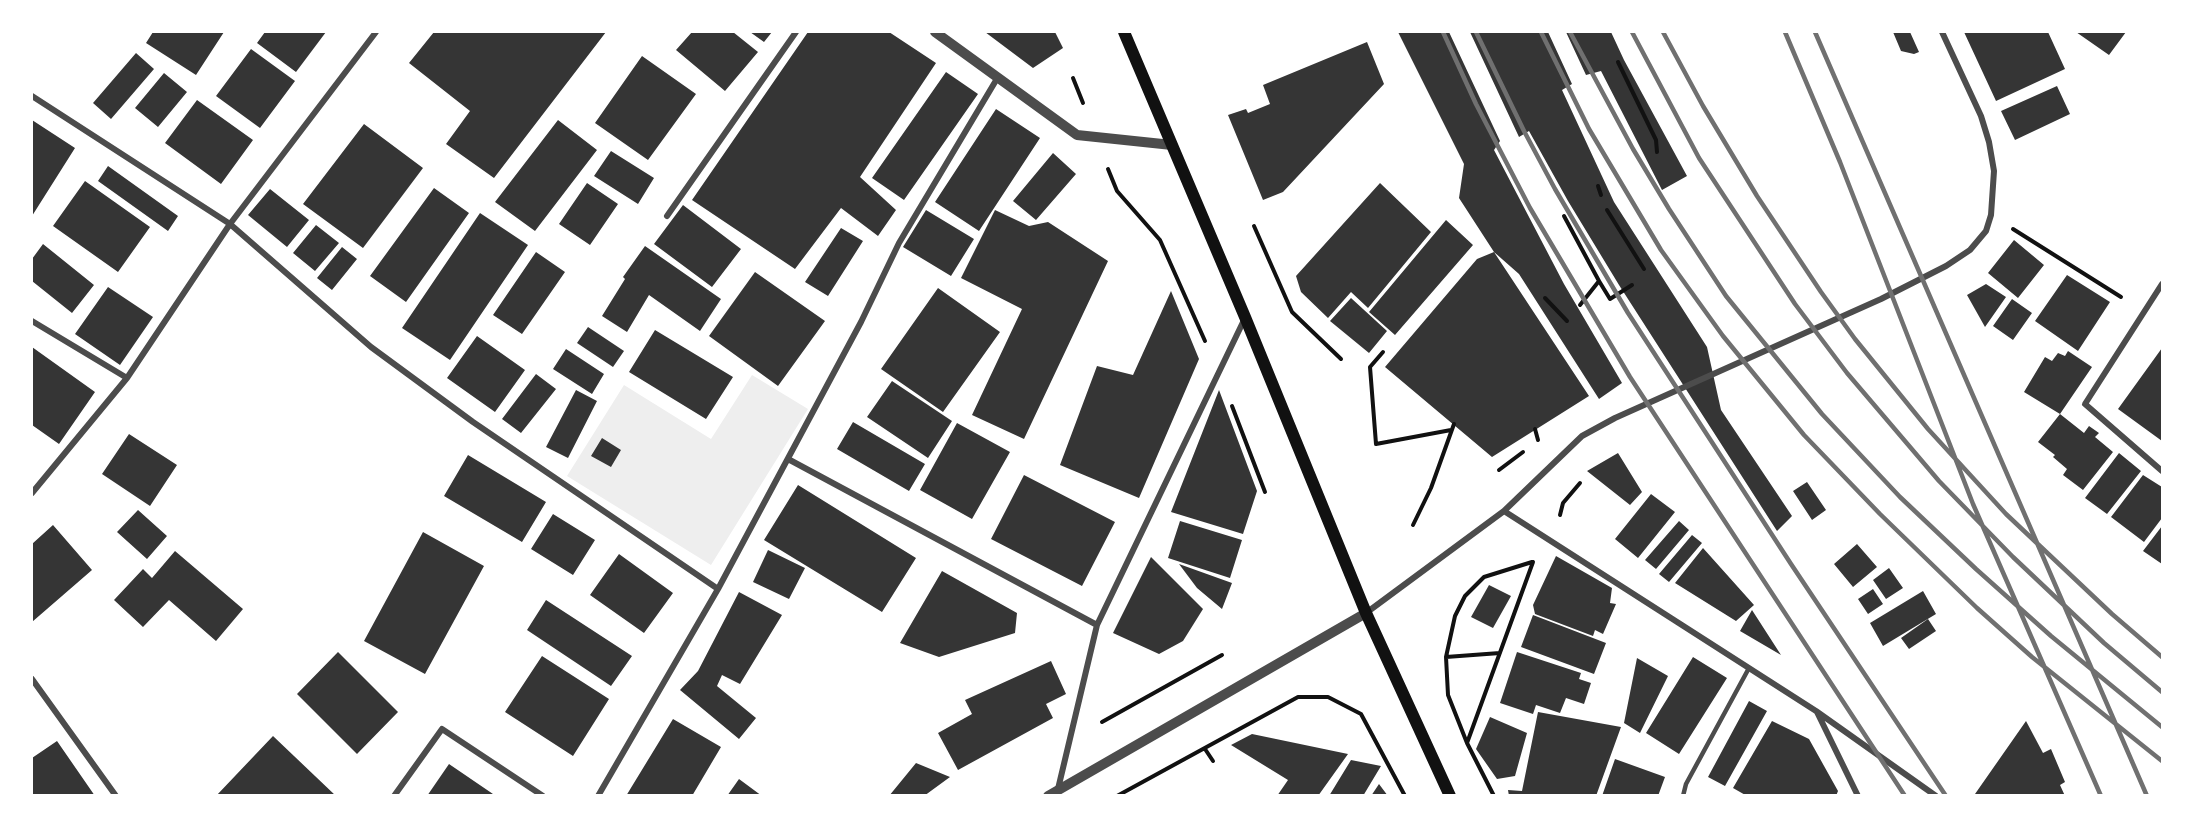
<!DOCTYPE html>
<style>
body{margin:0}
#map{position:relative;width:2194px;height:827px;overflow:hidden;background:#fff;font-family:Rubik,sans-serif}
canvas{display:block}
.frame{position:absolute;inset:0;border:33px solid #fff;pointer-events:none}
</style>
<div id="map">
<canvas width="2194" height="827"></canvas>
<div class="frame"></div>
</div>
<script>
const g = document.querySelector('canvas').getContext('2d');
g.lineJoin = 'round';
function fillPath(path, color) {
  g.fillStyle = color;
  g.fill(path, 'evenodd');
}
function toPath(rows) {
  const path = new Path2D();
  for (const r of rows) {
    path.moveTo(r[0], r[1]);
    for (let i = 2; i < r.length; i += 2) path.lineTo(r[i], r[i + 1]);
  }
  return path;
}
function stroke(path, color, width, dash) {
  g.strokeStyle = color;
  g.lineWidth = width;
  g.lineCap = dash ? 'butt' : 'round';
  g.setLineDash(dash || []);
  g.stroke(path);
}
fillPath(toPath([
 [752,375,808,409,711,565,567,476,624,385,711,439]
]), '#eee');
fillPath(toPath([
 [153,32,224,32,196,75,146,43],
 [265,32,326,32,296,72,257,43],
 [434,32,606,32,494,178,446,144,470,111,409,63],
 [692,32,733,32,758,52,725,91,676,50],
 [750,32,772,32,764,42],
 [808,32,889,32,936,63,860,177,896,210,878,236,841,208,795,269,692,200],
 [985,32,1055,32,1063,48,1033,68],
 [1398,32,1449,32,1500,141,1494,150,1564,284,1622,383,1599,399,1519,274,1494,252,1459,198,1464,164],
 [1470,32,1548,32,1572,84,1562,90,1614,202,1707,347,1721,410,1792,516,1777,531,1619,285,1568,201,1529,131,1519,137],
 [1566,32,1611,32,1624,60,1687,176,1662,190,1601,71,1586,75],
 [1893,32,1910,32,1919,52,1914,54,1901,51],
 [1964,32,2048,32,2065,69,1996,101],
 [2076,32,2126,32,2109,55],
 [1367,42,1384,84,1283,192,1263,200,1228,115,1246,109,1248,113,1270,104,1263,85],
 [251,49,295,81,260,128,216,96],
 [136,53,154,69,111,119,93,103],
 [642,56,696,94,648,160,595,123],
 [946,72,978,94,904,200,872,178],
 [164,73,187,92,158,127,135,108],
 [2057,86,2070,114,2015,140,2001,111],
 [197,100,253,140,221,184,165,143],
 [996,109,1040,138,979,231,935,202],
 [32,120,75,148,32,216],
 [558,120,597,150,535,231,495,202],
 [364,124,423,168,363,248,303,204],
 [611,151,654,178,638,204,594,176],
 [1053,153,1076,174,1036,220,1013,201],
 [108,166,178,216,168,231,98,181],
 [85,181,150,227,118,272,53,226],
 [587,183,618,204,590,245,559,224],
 [1380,183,1431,232,1368,308,1351,292,1328,318,1301,292,1296,276],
 [434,188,469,213,406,302,370,276],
 [270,189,309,220,287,247,248,215],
 [683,205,741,249,712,287,654,244],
 [926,210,974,239,951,276,903,247],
 [995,210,1029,226,1048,222,1108,261,1024,439,972,415,1022,309,961,278],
 [480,213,528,245,450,360,402,328],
 [1446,220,1473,245,1395,335,1369,312],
 [316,225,339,243,315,271,293,253],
 [841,228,863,241,828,296,805,282],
 [2014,240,2044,265,2018,298,1988,273],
 [43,244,94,285,72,313,32,281,32,259],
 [645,246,721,299,700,331,649,295,627,332,602,316,625,279,623,277],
 [342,247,357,259,332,290,317,278],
 [536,252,565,272,522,334,493,315],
 [1494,252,1589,396,1492,457,1385,367,1477,259],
 [755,272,825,321,778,386,709,336],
 [2067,275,2110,302,2078,351,2035,321],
 [1986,284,2006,297,1985,327,1967,295],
 [108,287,153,317,120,365,75,334],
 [938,288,1000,332,943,412,881,369],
 [1171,291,1199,359,1139,498,1060,465,1097,366,1133,375],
 [1351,298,1387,331,1369,353,1330,321],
 [2012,299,2032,313,2013,340,1993,326],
 [588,327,624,351,613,367,577,343],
 [655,330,733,377,706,419,629,372],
 [477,336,525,370,495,412,447,378],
 [32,347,95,392,59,444,32,425],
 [2162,348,2162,441,2118,409],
 [566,349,604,374,592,394,553,369],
 [2068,351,2092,367,2060,414,2084,433,2089,426,2099,433,2095,437,2113,452,2083,490,2063,475,2067,469,2053,457,2055,455,2038,442,2060,414,2024,392,2045,357,2052,361,2058,353,2065,356],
 [536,374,556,389,521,433,502,419],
 [892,381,952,421,928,458,867,417],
 [576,390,597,401,568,458,546,447],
 [1219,390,1257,491,1243,534,1171,512],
 [853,422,925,464,909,491,837,449],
 [957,423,1010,452,972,519,920,490],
 [129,434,177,465,150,506,102,474],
 [602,438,621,450,611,467,591,456],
 [1618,453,1642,492,1630,505,1587,471],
 [2119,453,2141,471,2107,514,2085,498],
 [468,455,546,502,522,542,444,496],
 [1024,475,1115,522,1082,586,991,539],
 [2143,475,2162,487,2162,518,2144,542,2111,517],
 [1807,482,1826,510,1812,520,1793,491],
 [798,485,916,558,882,612,764,540],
 [1651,494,1675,512,1638,558,1615,539],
 [138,510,167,536,147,559,117,532],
 [553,514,595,540,573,575,531,549],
 [1180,521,1242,540,1230,578,1168,558],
 [1679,521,1689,530,1656,569,1645,560],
 [53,525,92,570,32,622,32,544],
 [2162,526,2162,564,2143,551],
 [423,532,484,566,425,674,364,641],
 [1692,535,1702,543,1669,582,1659,574],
 [1857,544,1877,567,1853,587,1834,564],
 [1703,548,1754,605,1736,621,1675,583],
 [768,550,805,568,789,599,753,582],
 [175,551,243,609,216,641,169,600,143,627,114,600,143,569,152,578],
 [619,554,673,593,644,633,590,595],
 [1556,556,1612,588,1610,603,1616,604,1603,634,1595,630,1593,636,1535,614,1533,605],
 [1151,557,1203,609,1183,641,1159,654,1113,633],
 [1179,564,1232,583,1222,609,1197,588],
 [1889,568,1903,588,1886,599,1873,580],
 [942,571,1017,613,1015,633,939,657,900,643],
 [1489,585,1511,596,1493,628,1471,617],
 [1873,589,1883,604,1868,614,1858,599],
 [1923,591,1936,614,1883,646,1870,623],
 [739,592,782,615,740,684,722,675,717,686,756,718,739,739,680,690,698,671],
 [546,600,632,656,611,686,527,630],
 [1752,610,1781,655,1740,631],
 [1533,615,1606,643,1594,674,1521,647],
 [1928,619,1936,631,1909,649,1901,638],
 [338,652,398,712,357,754,297,694],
 [1517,652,1581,673,1579,679,1591,683,1584,704,1566,698,1560,713,1536,705,1533,714,1500,703],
 [542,656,609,699,573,756,505,712],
 [1693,657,1727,678,1679,754,1646,733],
 [1637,658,1668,676,1640,733,1624,723],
 [1051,661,1066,694,1046,704,1053,718,958,770,938,733,972,714,965,700],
 [1749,701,1767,711,1725,786,1708,777],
 [1538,712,1621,727,1596,796,1509,796,1508,790,1522,791],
 [1490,717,1527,733,1515,776,1497,779,1476,749],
 [673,719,721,747,692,796,626,796],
 [1772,721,1809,739,1838,791,1836,796,1747,796,1733,788],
 [2026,721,2043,753,2051,749,2065,782,2060,785,2065,796,1977,796,1975,794],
 [1252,734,1348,754,1318,796,1277,796,1288,780,1231,745],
 [273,736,336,796,216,796],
 [57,741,95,796,32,796,32,758],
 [1615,759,1665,777,1658,796,1602,796],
 [1351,760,1381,766,1363,796,1329,796],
 [916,763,950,777,924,796,889,796],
 [449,764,493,794,492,796,427,796],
 [739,779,762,796,727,796],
 [1379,784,1388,796,1371,796]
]), '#353535');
stroke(toPath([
 [1618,62,1656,140,1657,152],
 [1073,78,1083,103],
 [1108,169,1117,191,1160,240,1205,341],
 [1598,186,1601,195],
 [1607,210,1644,269],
 [1564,216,1599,281],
 [1254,226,1292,312,1341,359],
 [2013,229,2121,297],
 [1545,298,1567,321],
 [1580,305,1599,281,1610,299,1632,285],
 [1383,352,1370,367,1376,444,1451,430],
 [1232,406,1265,492],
 [1535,429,1538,440],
 [1499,470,1523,452],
 [1560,515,1563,503,1580,483],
 [1413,525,1431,488,1454,424],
 [1500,653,1446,657,1455,616,1465,596,1484,577,1532,562],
 [1446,657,1448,695,1467,743,1494,796],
 [1102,722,1222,655],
 [1467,743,1533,562],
 [1205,749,1213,761],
 [1117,796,1298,697,1328,697,1361,714,1405,796]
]), '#111', 4);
stroke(toPath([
 [1683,796,1686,784,1749,668]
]), '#4c4c4c', 4.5);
stroke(toPath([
 [32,96,230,224,371,347,473,422,718,589],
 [667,216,796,32],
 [2162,284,2085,404,2162,471],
 [32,321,127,378],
 [788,459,1097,625],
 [32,493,127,378,230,224,376,32],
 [1504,511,1816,711,1936,796],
 [1366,613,1504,511,1582,436,1615,418,1881,299,1946,266,1970,250,1986,231,1991,215,1994,171,1989,142,1981,116,1942,32],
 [32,679,116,796],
 [1817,712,1858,796],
 [1058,789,1097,625,1245,318],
 [394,796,442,729,543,796],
 [598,796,718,589,861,322,899,243,998,77]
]), '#4c4c4c', 6);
stroke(toPath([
 [935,32,1077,135,1172,145],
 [1048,796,1366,613]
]), '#4c4c4c', 10);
stroke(toPath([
 [1124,32,1245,317,1366,613,1450,796]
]), '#111', 12);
stroke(toPath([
 [1443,32,1476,104,1530,208,1630,377,1905,796],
 [1476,32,1524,131,1555,189,1628,313,1791,564,1946,796],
 [1541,32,1589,129,1661,250,1723,336,1804,435,1880,514,1977,608,2032,657,2162,761],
 [1570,32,1633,149,1669,209,1726,296,1822,414,1900,497,1976,569,2051,636,2162,727],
 [1632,32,1699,158,1795,304,1847,373,1939,481,2013,557,2104,643,2162,692],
 [1663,32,1703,106,1757,196,1821,292,1855,339,1928,429,2006,514,2112,614,2162,657],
 [1785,32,1840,162,1973,504,2101,796],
 [1815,32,2147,796]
]), '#707070', 4.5);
</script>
